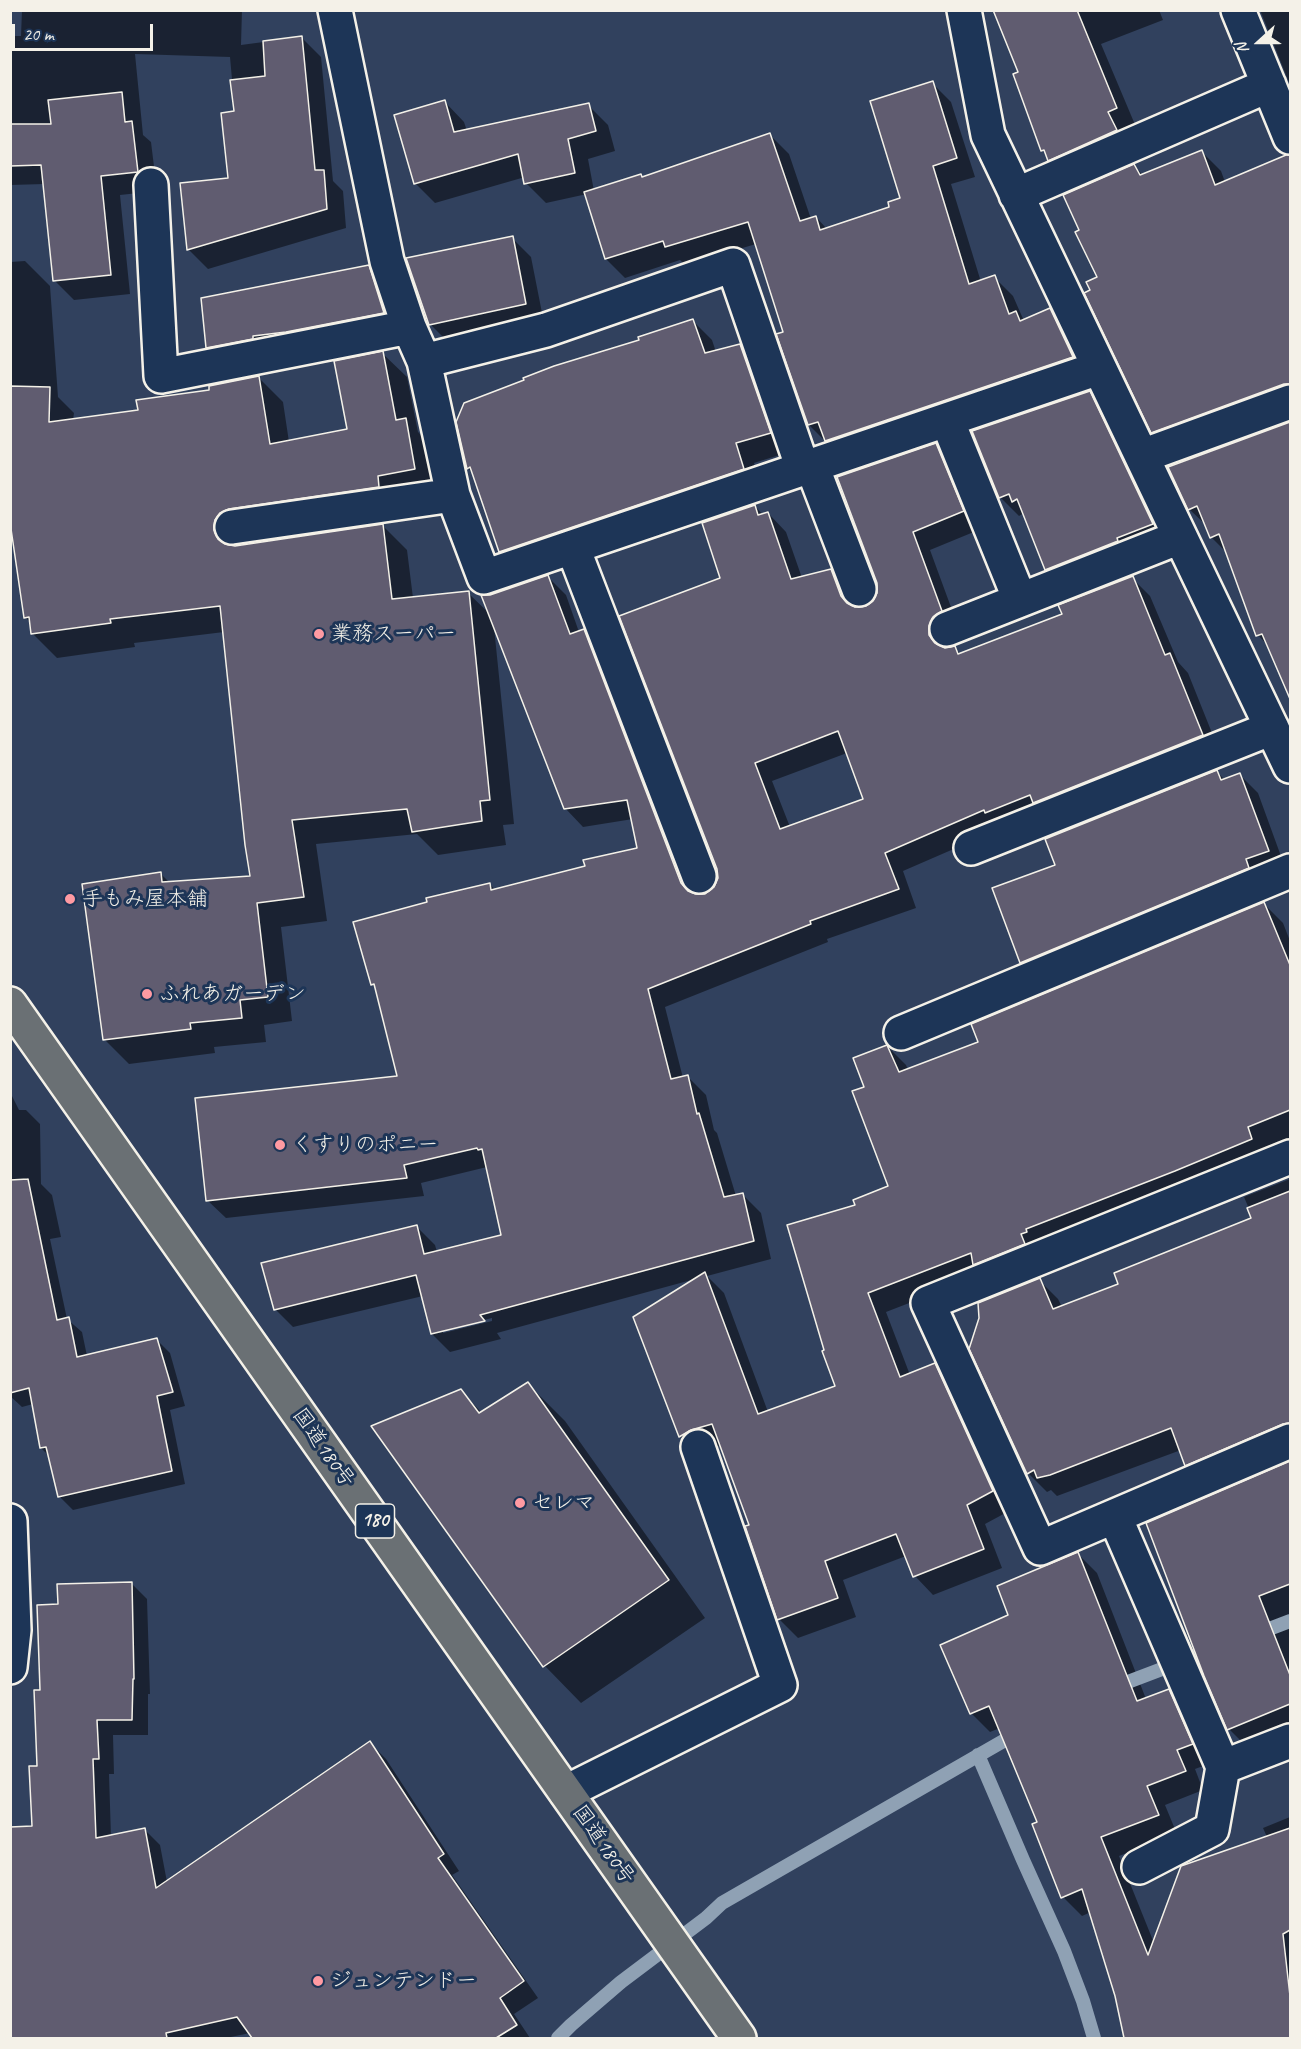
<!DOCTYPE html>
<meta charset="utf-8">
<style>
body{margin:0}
#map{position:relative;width:1301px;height:2049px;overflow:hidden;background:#31415e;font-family:Caveat,sans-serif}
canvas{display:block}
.frame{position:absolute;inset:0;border:12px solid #f4f1e8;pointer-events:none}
.north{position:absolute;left:1229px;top:12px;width:60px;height:60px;-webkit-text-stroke:4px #1d3557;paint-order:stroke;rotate:249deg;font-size:16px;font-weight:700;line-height:24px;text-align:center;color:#f4f1e8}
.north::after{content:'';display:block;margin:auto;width:21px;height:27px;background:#f4f1e8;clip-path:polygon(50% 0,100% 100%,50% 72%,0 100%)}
.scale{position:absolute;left:12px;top:24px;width:141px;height:27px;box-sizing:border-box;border:3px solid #f4f1e8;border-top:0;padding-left:8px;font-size:18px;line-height:21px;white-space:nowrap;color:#f4f1e8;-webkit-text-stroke:4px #1d3557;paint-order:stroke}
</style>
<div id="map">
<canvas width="1301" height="2049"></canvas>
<div class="frame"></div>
<div class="north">N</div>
<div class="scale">20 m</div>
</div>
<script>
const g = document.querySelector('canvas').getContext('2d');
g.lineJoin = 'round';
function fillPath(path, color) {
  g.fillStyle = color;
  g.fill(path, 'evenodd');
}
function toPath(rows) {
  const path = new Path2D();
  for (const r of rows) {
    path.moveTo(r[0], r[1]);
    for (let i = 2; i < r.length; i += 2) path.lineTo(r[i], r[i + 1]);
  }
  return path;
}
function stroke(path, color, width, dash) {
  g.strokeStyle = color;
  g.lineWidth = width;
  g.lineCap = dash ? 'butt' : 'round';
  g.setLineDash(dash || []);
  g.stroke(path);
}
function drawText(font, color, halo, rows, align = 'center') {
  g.font = font + ' Caveat,"Klee One",sans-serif';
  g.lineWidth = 6;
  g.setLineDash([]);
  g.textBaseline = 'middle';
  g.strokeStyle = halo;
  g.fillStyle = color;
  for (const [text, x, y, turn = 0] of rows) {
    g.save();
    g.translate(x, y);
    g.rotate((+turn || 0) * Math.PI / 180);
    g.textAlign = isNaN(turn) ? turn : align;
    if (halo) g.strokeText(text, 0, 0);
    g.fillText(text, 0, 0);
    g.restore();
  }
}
fillPath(toPath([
 [22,10,242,10,241,45,301,37,321,57,333,181,343,191,346,228,208,269,188,249,230,179,235,113,230,57,135,54,143,135,151,142,157,191,120,195,130,294,74,300,55,281,45,184,10,185,10,36,21,36],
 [994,10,1159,10,1163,20,1101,44,1136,127,1069,179,1043,150,1020,73],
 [1260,10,1290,10,1290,85],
 [932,83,951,102,975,177,951,184,981,282,994,277,1013,296,1024,321,1050,309,1068,328,1091,376,828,444,809,425,785,333,756,244,685,265,680,260,625,278,606,259,587,194,546,203,526,183,525,177,435,203,415,183,444,101,464,122,467,131,588,105,608,125,615,151,588,159,594,191,643,178,770,135,789,154,811,219,816,217,827,229,891,208,902,199],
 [1202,152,1221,171,1225,182,1290,156,1290,407,1172,451,1152,432,1092,291,1099,278,1134,166,1143,175],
 [512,238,531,257,544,323,449,343,430,324],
 [25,261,50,286,58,397,74,413,73,420,139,411,258,377,283,402,289,442,348,430,382,353,407,377,418,432,430,444,439,493,244,537,237,547,383,526,407,550,413,598,468,593,491,615,490,596,548,577,566,595,579,632,584,630,602,649,697,896,707,895,715,888,719,879,722,579,755,506,763,515,768,513,786,532,802,578,831,570,849,589,857,609,866,608,875,601,936,445,954,463,981,529,930,550,959,629,946,644,946,649,954,648,961,654,1063,615,1132,578,1150,596,1178,662,1188,673,1220,753,1002,828,903,871,916,908,827,939,828,942,665,1007,683,1078,688,1077,706,1095,714,1130,717,1133,736,1196,743,1195,761,1213,771,1259,707,1276,724,1293,768,1412,837,1387,826,1351,857,1206,890,1187,866,1087,887,1046,906,1065,908,1070,980,1042,1264,904,1283,923,1290,941,1290,1163,984,1274,886,1312,910,1375,935,1365,954,1384,1011,1510,985,1524,1002,1568,933,1595,915,1576,906,1556,843,1580,856,1617,798,1638,779,1619,751,1526,721,1445,711,1448,699,1455,680,1436,695,1279,497,1333,501,1339,450,1352,432,1334,423,1296,293,1327,275,1309,417,1227,435,1245,437,1252,502,1236,487,1167,421,1183,424,1196,226,1218,207,1200,399,1077,377,989,372,984,490,884,496,891,587,867,638,849,633,819,583,827,565,808,494,627,514,824,503,825,506,845,438,855,417,834,316,844,327,921,281,927,292,1021,264,1025,266,1042,214,1047,215,1053,129,1064,104,1039,160,873,170,883,252,877,224,632,134,643,135,647,57,658,32,633,31,623,25,617,10,509,10,262],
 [847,753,865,800,790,827,772,781],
 [492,1318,492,1321,443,1333,443,1330],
 [368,267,387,286,402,332,226,366,207,347],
 [693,321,712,340,716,352,740,345,759,364,789,452,754,463,762,488,519,571,500,551,474,475,468,468,641,341],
 [1089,393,1108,412,1171,542,1065,588,1046,569,1024,513,1019,516,1000,497],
 [1290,423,1290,697,1268,646,1258,635,1227,553,1211,537,1207,526,1189,509,1170,467],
 [1217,772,1225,780,1240,775,1258,793,1286,870,1040,981,1021,962,1057,866],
 [10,1092,19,1110,26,1110,40,1124,41,1184,52,1195,61,1237,50,1239,67,1319,82,1332,87,1356,156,1339,170,1353,185,1406,170,1410,185,1484,73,1510,59,1496,49,1456,41,1448,33,1404,22,1407,10,1396],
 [1290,1179,1290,1447,1205,1484,1186,1465,1181,1450,1057,1496,1051,1490,1047,1492,1028,1473,1039,1280,1058,1299,1062,1307,1120,1285,1253,1218,1244,1197],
 [528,1384,565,1421,705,1618,581,1703,545,1666,373,1427,461,1391,482,1413],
 [1290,1463,1290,1731,1248,1748,1229,1729,1148,1524],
 [1078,1554,1097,1573,1146,1699,1168,1691,1187,1710,1211,1763,1195,1769,1203,1790,1165,1805,1177,1834,1119,1856,1154,1943,1267,1837,1263,1828,1290,1817,1290,2038,1125,2038,1117,1995,1091,1912,1082,1916,1063,1897,1039,1823,1000,1728,990,1732,971,1713,1010,1616],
 [131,1583,147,1599,150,1694,148,1694,148,1735,113,1735,114,1774,109,1774,111,1837,144,1829,160,1845,167,1882,370,1743,386,1759,459,1871,452,1875,538,1998,514,2014,530,2038,254,2038,250,2033,226,2038,10,2038,10,1828,33,1829,39,1767,42,1692,59,1605]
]), '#0007');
stroke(toPath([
 [1256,1634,1290,1621],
 [1112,1688,1212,1650],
 [978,1755,1023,1860,1064,1951,1083,2001,1094,2038],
 [558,2038,571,2025,621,1982,706,1918,722,1903,1019,1732]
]), '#8fa1b4', 14);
const building = toPath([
 [993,10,1077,10,1117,108,1108,112,1117,130,1048,161,1044,150,1041,151,1013,74,1018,72,993,10],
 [302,36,315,170,324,170,327,209,187,250,180,183,228,178,221,113,234,111,230,80,265,76,263,41,302,36],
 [933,81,957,158,933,166,969,284,995,275,1009,314,1016,311,1020,321,1050,308,1073,357,825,441,818,422,808,425,776,334,783,332,748,222,665,247,663,241,605,259,584,192,641,174,642,177,770,133,800,221,816,216,820,230,889,207,888,202,900,198,870,101,933,81],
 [122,92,125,122,132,121,138,172,101,176,111,275,53,281,41,165,10,166,10,124,51,124,48,100,122,92],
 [445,100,454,132,589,103,596,131,568,139,575,173,524,184,518,154,414,184,394,115,445,100],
 [1202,150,1215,185,1286,155,1290,155,1290,384,1284,384,1151,433,1084,293,1090,290,1086,282,1097,277,1075,232,1079,230,1063,195,1134,164,1140,175,1202,150],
 [513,236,526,304,429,325,406,258,513,236],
 [369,265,384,313,286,332,253,336,253,339,206,348,201,298,369,265],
 [693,319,705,353,740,344,771,433,736,443,744,469,499,552,470,467,467,469,456,422,464,403,524,380,523,378,554,366,639,340,638,337,693,319],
 [383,351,396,420,406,418,415,469,378,476,379,487,229,509,220,513,215,520,214,530,218,539,225,544,235,546,383,524,392,599,469,591,490,800,480,801,482,821,412,832,407,809,292,820,304,897,257,903,268,997,240,1000,242,1018,190,1023,191,1029,103,1040,82,884,161,872,162,882,250,876,245,845,220,606,110,619,111,623,31,634,29,617,24,618,10,522,10,386,50,387,49,422,138,410,136,400,209,390,209,386,259,376,270,444,347,429,334,361,383,351],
 [1090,391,1153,524,1117,538,1118,541,1045,570,1017,499,1012,502,1009,494,999,498,972,431,1090,391],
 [1290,422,1290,699,1262,634,1256,636,1219,534,1210,538,1197,506,1188,510,1168,467,1290,422],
 [936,443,964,511,913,532,942,611,933,617,929,626,929,635,935,643,945,648,955,646,958,654,1062,614,1058,605,1133,576,1165,655,1170,653,1203,735,1033,803,1030,795,985,813,984,810,885,853,899,889,810,921,811,924,648,989,671,1079,688,1075,697,1114,699,1113,724,1197,743,1193,754,1241,480,1315,485,1321,431,1334,416,1275,274,1310,261,1263,417,1225,424,1254,501,1235,482,1149,478,1150,477,1148,404,1165,407,1178,206,1201,195,1098,397,1076,374,984,371,985,353,922,427,902,426,898,490,883,491,890,585,866,583,860,637,848,627,800,564,809,481,595,490,595,548,575,570,634,584,629,681,883,688,891,696,894,705,894,714,887,718,878,717,869,619,616,720,578,702,523,755,505,758,515,768,512,791,579,831,569,841,596,847,603,855,607,866,606,873,601,877,593,877,583,837,477,936,443],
 [838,731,863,799,780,829,755,763,838,731],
 [1217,770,1221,780,1240,773,1269,851,1246,859,1249,868,1020,963,992,888,1055,865,1045,839,1217,770],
 [1264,902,1290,965,1290,1110,1248,1127,1252,1139,1175,1171,1026,1229,1027,1232,1021,1234,1025,1244,973,1265,971,1253,868,1293,900,1377,935,1363,993,1491,967,1505,984,1549,913,1577,896,1534,825,1561,838,1598,777,1620,745,1526,749,1525,712,1424,691,1430,679,1437,633,1317,705,1272,758,1414,835,1386,822,1351,824,1350,787,1225,855,1205,853,1200,888,1186,852,1091,864,1087,853,1058,887,1045,899,1072,978,1042,971,1024,1264,902],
 [28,1179,57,1320,69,1317,77,1357,157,1338,173,1392,157,1396,172,1471,58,1497,46,1447,40,1448,29,1388,10,1393,10,1180,28,1179],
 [1290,1191,1290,1423,1283,1424,1185,1466,1171,1428,1050,1475,1037,1478,1034,1470,1027,1474,969,1349,979,1318,978,1303,1040,1278,1053,1309,1118,1284,1114,1273,1251,1218,1247,1208,1290,1191],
 [528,1382,669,1580,543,1667,371,1426,461,1389,479,1413,528,1382],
 [1290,1461,1290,1584,1259,1596,1290,1675,1290,1704,1227,1730,1204,1676,1146,1523,1290,1461],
 [1078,1552,1137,1701,1169,1689,1193,1744,1177,1750,1186,1771,1147,1786,1159,1815,1101,1837,1148,1955,1181,1866,1290,1828,1290,1930,1283,1934,1290,1996,1290,2038,1124,2038,1115,1996,1082,1889,1061,1898,1032,1824,1037,1822,989,1706,970,1714,940,1645,1008,1615,997,1586,1078,1552],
 [132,1582,134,1679,133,1679,132,1720,97,1720,99,1759,93,1759,96,1838,145,1828,156,1888,370,1741,444,1854,438,1858,524,1981,500,1998,517,2025,496,2038,252,2038,237,2017,166,2033,167,2038,10,2038,10,1827,32,1826,29,1766,37,1766,34,1690,40,1690,37,1605,58,1604,57,1584,132,1582]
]);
fillPath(building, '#605c70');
stroke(building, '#f4f1e8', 1.5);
const street = toPath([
 [335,10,387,261,409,327,424,361,453,495,484,577,1099,368],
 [964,10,988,135,1290,766],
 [1238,10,1290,137],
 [151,185,161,376,409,327],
 [1016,195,1269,85],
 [424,361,546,330,733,265,803,469],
 [947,420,1020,600],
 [1142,456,1290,402],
 [812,466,859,589],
 [232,527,453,495],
 [573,548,699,876],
 [947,629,1180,537],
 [971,848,1272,728],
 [901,1033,1290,871],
 [1290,1157,928,1303,1040,1548,1290,1441],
 [1115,1517,1223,1767,1212,1829,1139,1867],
 [10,1521,14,1630,10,1667],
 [1223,1767,1290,1741],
 [566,1792,780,1685,698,1447]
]);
const highway = toPath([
 [10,1004,739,2038]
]);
stroke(street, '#f4f1e8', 38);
stroke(highway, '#f4f1e8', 38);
stroke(street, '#1d3557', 33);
stroke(highway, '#6a7074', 33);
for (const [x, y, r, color] of [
 [319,634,6,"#ff9aa2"],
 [70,899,6,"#ff9aa2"],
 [147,994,6,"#ff9aa2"],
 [280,1145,6,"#ff9aa2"],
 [520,1503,6,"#ff9aa2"],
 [318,1981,6,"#ff9aa2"]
]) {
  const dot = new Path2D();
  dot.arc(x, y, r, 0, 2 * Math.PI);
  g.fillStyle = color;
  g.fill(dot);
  stroke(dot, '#1d3557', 2);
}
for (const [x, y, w] of [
 [375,1521,39]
]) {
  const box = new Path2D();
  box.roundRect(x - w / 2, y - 17, w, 34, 4.5);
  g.fillStyle = '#1d3557';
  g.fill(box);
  stroke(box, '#f4f1e8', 1.5);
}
drawText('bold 20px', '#f4f1e8', null, [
 ["180",375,1521]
]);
drawText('21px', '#f4f1e8', '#1d3557', [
 ["業務スーパー",331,634],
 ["手もみ屋本舗",82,899],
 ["ふれあガーデン",159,994],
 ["くすりのポニー",292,1145],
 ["セレマ",532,1503],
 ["ジュンテンドー",330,1981]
], 'left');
drawText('21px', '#f4f1e8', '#1d3557', [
 ["国道180号",323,1448,55],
 ["国道180号",603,1845,55]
]);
</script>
